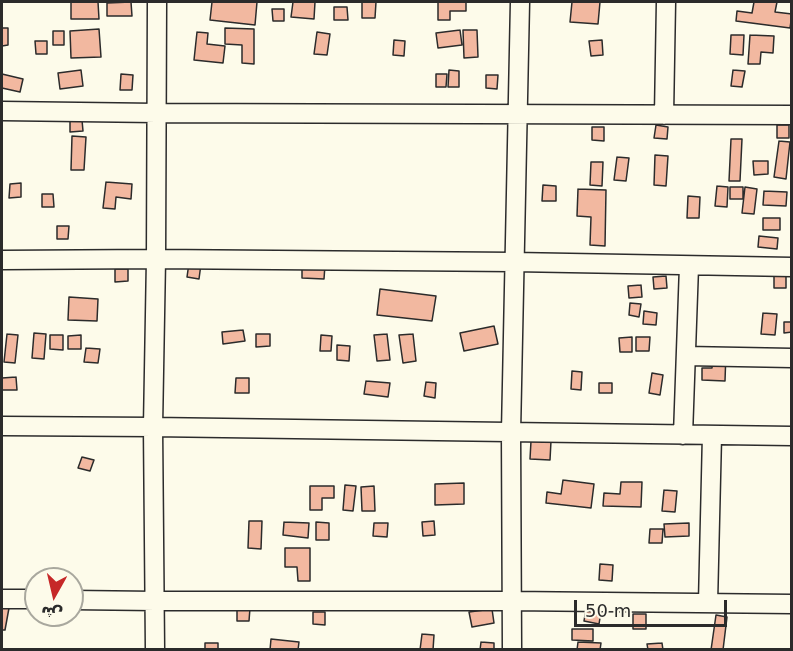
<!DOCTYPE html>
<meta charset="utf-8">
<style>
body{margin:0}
#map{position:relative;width:793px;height:651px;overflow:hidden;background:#fdfbea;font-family:"DejaVu Sans",Vazirmatn,sans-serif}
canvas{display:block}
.frame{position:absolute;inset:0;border:3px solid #2b2b2b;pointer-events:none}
.north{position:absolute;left:24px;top:567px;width:60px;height:60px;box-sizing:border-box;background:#fdfbea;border:2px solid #a9a89e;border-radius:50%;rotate:188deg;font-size:16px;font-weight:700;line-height:24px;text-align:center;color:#2b2b2b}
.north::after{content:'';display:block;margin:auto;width:21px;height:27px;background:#c62828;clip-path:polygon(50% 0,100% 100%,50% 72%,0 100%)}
.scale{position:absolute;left:574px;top:600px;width:153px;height:27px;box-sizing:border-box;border:3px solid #2b2b2b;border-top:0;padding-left:8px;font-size:18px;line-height:21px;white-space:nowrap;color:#2b2b2b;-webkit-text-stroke:4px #fdfbea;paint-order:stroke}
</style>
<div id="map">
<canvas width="793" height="651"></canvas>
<div class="frame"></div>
<div class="north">ش</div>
<div class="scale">50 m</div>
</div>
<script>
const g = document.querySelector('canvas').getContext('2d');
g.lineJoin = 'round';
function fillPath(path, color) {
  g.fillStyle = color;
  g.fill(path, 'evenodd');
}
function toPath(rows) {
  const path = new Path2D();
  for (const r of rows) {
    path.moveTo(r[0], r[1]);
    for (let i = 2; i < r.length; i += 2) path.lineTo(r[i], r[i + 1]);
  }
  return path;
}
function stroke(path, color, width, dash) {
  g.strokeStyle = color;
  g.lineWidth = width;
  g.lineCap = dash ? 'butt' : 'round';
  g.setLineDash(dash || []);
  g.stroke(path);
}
const building = toPath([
 [71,2,98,2,99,19,71,19,71,2],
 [131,2,132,16,107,16,107,3,131,2],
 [212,2,257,2,255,25,210,20,212,2],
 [293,2,315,2,314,19,291,17,293,2],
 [362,2,376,2,375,18,362,18,362,2],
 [438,2,466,2,466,11,450,11,450,20,438,20,438,2],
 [572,2,600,2,598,24,570,22,572,2],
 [754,2,777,2,775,12,792,14,790,28,736,21,737,11,752,13,754,2],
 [334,7,347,7,348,20,334,20,334,7],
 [272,9,284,9,284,21,273,21,272,9],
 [2,28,8,28,8,45,2,46,2,28],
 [225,28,254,29,254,64,242,63,242,45,225,44,225,28],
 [99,29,101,57,71,58,70,31,99,29],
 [460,30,462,45,438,48,436,33,460,30],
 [463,30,477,30,478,57,464,58,463,30],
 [53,31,64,31,64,45,53,45,53,31],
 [197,32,208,33,207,44,225,46,223,63,194,60,197,32],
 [317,32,330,34,327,55,314,54,317,32],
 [731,35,744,35,743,55,730,54,731,35],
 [750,35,774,36,773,53,761,52,760,64,748,64,750,35],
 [394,40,405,41,404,56,393,55,394,40],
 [602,40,603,55,591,56,589,41,602,40],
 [35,41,47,41,47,54,36,54,35,41],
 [81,70,83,86,60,89,58,73,81,70],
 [449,70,459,71,459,87,448,87,449,70],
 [733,70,745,71,742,87,731,86,733,70],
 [2,74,23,79,20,92,2,88,2,74],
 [121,74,133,75,132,90,120,90,121,74],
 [436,74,447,74,446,87,436,87,436,74],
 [486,75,498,75,497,89,486,88,486,75],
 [70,120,82,120,83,131,70,132,70,120],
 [656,125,668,127,667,139,654,138,656,125],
 [777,125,789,125,789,138,777,138,777,125],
 [592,127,604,127,604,141,592,140,592,127],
 [72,136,86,137,84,170,71,170,72,136],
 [731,139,742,139,740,181,729,181,731,139],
 [779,141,790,142,786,179,774,177,779,141],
 [655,155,668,156,666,186,654,185,655,155],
 [617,157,629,158,626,181,614,180,617,157],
 [753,161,768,161,768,174,754,175,753,161],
 [591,162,603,162,602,186,590,185,591,162],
 [106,182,132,184,131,199,116,197,115,209,103,208,106,182],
 [21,183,21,197,9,198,10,184,21,183],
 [543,185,556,186,556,201,542,201,543,185],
 [717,186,728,187,727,207,715,206,717,186],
 [730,187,743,187,743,199,730,199,730,187],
 [745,187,757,189,754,214,742,213,745,187],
 [578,189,606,190,605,246,590,245,591,217,577,216,578,189],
 [764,191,787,192,786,206,763,205,764,191],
 [42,194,53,194,54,207,42,207,42,194],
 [688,196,700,197,699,218,687,218,688,196],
 [763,218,780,218,780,230,763,230,763,218],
 [57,226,69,226,68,239,57,239,57,226],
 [759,236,778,238,777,249,758,247,759,236],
 [189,263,201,264,199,279,187,277,189,263],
 [302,264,325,265,324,279,302,278,302,264],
 [115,269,128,269,128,281,115,282,115,269],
 [774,275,786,275,786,288,774,288,774,275],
 [666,276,667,288,654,289,653,277,666,276],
 [641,285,642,297,629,298,628,286,641,285],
 [380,289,436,296,432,321,377,315,380,289],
 [69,297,98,299,97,321,68,320,69,297],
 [630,303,641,304,639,317,629,315,630,303],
 [644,311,657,313,656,325,643,324,644,311],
 [763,313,777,314,775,335,761,334,763,313],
 [784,322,792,322,792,332,784,333,784,322],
 [494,326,498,344,464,351,460,333,494,326],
 [243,330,245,341,223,344,222,332,243,330],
 [34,333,46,334,44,359,32,358,34,333],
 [7,334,18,335,15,363,4,362,7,334],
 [256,334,270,334,270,346,256,347,256,334],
 [387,334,390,360,377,361,374,335,387,334],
 [413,334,416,361,403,363,399,335,413,334],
 [50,335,63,335,63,350,50,349,50,335],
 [81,335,81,349,68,349,68,336,81,335],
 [321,335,332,336,331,351,320,351,321,335],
 [632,337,632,352,620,352,619,338,632,337],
 [636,337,650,337,649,351,636,351,636,337],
 [337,345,350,346,349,361,337,360,337,345],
 [86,348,100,349,98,363,84,362,86,348],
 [713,351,726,352,725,381,702,380,702,368,712,368,713,351],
 [572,371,582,372,581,390,571,389,572,371],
 [652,373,663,375,660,395,649,393,652,373],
 [16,377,17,390,2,390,2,378,16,377],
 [236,378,249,378,249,393,235,393,236,378],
 [366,381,390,383,388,397,364,394,366,381],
 [426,382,436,383,435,398,424,396,426,382],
 [599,383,612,383,612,393,599,393,599,383],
 [531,441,551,441,550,460,530,459,531,441],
 [82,457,94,460,90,471,78,468,82,457],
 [563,480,594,484,591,508,546,503,547,492,561,494,563,480],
 [621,482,642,482,641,507,603,506,604,493,620,494,621,482],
 [464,483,464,504,435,505,435,484,464,483],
 [345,485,356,486,353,511,343,510,345,485],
 [310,486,334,486,334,498,322,498,322,510,310,510,310,486],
 [374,486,375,511,362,511,361,487,374,486],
 [664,490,677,491,675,512,662,511,664,490],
 [249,521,262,521,261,549,248,548,249,521],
 [434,521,435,535,423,536,422,522,434,521],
 [284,522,309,523,308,538,283,535,284,522],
 [316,522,329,523,329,540,316,540,316,522],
 [374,523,388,523,387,537,373,536,374,523],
 [689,523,689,536,665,537,664,524,689,523],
 [650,529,663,529,662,543,649,543,650,529],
 [285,548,310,548,310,581,298,581,297,567,285,567,285,548],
 [600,564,613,565,612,581,599,580,600,564],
 [2,606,9,608,5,630,2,630,2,606],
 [237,607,250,608,249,621,237,621,237,607],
 [492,609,494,623,472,627,469,612,492,609],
 [586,609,601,612,599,624,584,621,586,609],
 [313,612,325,612,325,625,313,624,313,612],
 [633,614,646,614,646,629,633,629,633,614],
 [716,615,727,617,723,650,711,650,716,615],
 [572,629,593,629,593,641,572,640,572,629],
 [422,634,434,635,433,650,420,650,422,634],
 [271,639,299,642,298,650,270,650,271,639],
 [481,642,494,643,494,650,480,650,481,642],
 [578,642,601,643,600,650,577,650,578,642],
 [205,643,218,643,218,650,205,650,205,643],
 [662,643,663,650,648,650,647,644,662,643]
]);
fillPath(building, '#f2b8a0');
stroke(building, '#2b2b2b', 1.5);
const minor = toPath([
 [2,111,156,113,792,115],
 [664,115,666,2],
 [2,260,156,259,514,262,792,267],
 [686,356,792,358],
 [2,426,153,427,792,436],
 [683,435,689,266],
 [2,599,36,599],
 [72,600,155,601,511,601,792,604],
 [708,603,712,435],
 [155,650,153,427,156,259,157,2],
 [512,650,511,432,520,2]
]);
stroke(minor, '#2b2b2b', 21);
stroke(minor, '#fdfbea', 18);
</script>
